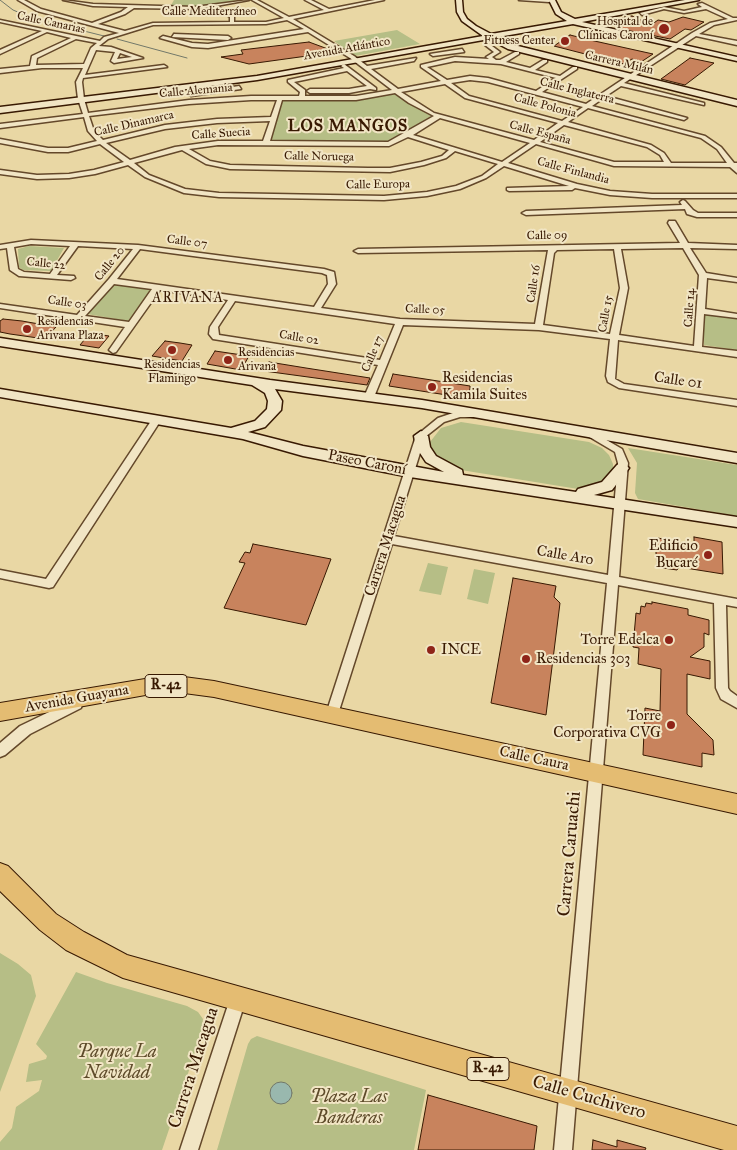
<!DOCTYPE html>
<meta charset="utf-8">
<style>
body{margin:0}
canvas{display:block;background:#e9d7a4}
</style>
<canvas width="737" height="1150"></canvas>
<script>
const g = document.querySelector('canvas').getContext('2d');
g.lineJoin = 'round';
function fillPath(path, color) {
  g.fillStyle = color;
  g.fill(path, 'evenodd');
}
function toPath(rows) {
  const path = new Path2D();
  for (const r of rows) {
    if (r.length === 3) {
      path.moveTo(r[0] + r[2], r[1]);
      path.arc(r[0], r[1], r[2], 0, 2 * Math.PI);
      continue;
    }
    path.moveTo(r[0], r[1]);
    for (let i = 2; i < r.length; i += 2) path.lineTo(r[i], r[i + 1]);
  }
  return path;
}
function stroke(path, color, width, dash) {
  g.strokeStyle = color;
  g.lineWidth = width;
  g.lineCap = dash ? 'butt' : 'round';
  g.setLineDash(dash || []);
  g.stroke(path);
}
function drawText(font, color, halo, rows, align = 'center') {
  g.font = font + ' "IM FELL Great Primer",serif';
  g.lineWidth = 4;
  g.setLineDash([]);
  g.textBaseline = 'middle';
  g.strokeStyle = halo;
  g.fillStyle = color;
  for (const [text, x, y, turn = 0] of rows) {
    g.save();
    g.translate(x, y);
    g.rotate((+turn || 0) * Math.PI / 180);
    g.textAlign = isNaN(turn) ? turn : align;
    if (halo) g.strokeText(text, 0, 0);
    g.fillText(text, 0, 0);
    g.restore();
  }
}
fillPath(toPath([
 [174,0,243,0,203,7,170,7],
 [397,30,420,44,355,56,334,41],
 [396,90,411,102,439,116,389,144,266,143,280,98,346,99],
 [29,246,64,248,51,271,23,270,19,267,18,249],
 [115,284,154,289,128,321,87,314],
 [704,314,737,319,737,350,704,345],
 [461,422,589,442,602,448,609,455,613,464,613,472,606,482,578,489,461,470,437,459,430,448,430,442,441,428],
 [628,448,737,465,737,516,638,499,635,493,637,463],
 [428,563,448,567,441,595,419,591],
 [474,569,495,573,488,604,467,599],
 [0,953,18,964,31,975,36,996,0,1092],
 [76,972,107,983,187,1006,198,1012,203,1019,201,1035,162,1150,0,1150,0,1142,12,1128,16,1107,39,1091,42,1080,26,1082,29,1064,46,1059,47,1056,36,1044],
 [257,1036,426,1090,414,1150,217,1150,248,1044,251,1039]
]), '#b6be86');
const water = toPath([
 [281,1093,11]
]);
fillPath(water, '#99b8ae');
stroke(water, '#727869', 1);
stroke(toPath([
 [0,0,13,10,32,18,104,36],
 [117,39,187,58]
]), '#727869', 1);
const building = toPath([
 [632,16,651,25,658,20,669,22,683,17,704,22,691,30,685,29,670,39,621,29,604,21,632,16],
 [570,35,590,40,653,54,641,62,632,59,624,64,554,46,570,35],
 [309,42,336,52,249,64,221,57,243,54,241,50,309,42],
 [690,58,714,63,685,85,661,79,690,58],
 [3,319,22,321,56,327,45,339,10,334,0,332,0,321,3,319],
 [90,333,109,336,99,348,80,345,90,333],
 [165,341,180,343,192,345,182,361,152,356,165,341],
 [215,351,249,356,241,370,207,364,215,351],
 [269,362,306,368,370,378,367,385,264,371,269,362],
 [393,374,470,386,470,389,466,398,389,386,393,374],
 [694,537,722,542,723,574,679,567,677,570,657,567,656,553,656,540,658,538,694,546,694,537],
 [253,544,331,559,306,625,224,608,245,563,239,562,245,552,250,553,253,544],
 [513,578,556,586,554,597,560,603,546,715,491,703,513,578],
 [652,602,688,609,688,615,709,620,709,635,704,633,704,647,690,657,710,661,710,679,687,674,687,714,713,740,714,755,702,753,702,767,643,755,645,708,660,711,661,669,638,664,639,648,633,647,636,613,640,614,641,606,645,607,646,603,652,604,652,602],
 [428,1095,537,1126,534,1150,418,1150,428,1095],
 [593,1140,617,1147,617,1140,646,1148,645,1150,592,1150,593,1140]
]);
fillPath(building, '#c8835d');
stroke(building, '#381902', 1);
const street = toPath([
 [18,0,24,0,41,9,92,23,121,12,128,7,93,6,63,0,93,4,195,7,249,0,216,6,234,15,234,22,266,22,284,18,252,0,257,0,289,17,324,10,305,0,311,0,329,9,375,0,384,0,293,19,354,56,367,66,416,58,414,61,371,69,398,89,441,81,421,67,421,65,455,57,489,59,486,57,494,52,485,45,488,43,500,52,492,57,496,60,500,60,515,52,519,52,519,54,506,62,530,68,543,60,547,60,547,62,535,70,560,76,573,67,577,67,577,69,542,92,586,104,692,33,710,23,728,19,706,9,684,13,664,9,642,15,640,13,664,7,684,11,702,7,698,4,702,3,733,18,737,18,737,20,714,25,699,34,737,41,737,45,696,36,624,83,704,103,704,105,621,86,606,96,687,118,684,120,602,99,592,106,705,136,721,147,734,163,737,163,737,173,730,167,614,166,536,144,508,163,577,184,610,191,652,194,737,194,737,198,652,198,610,195,575,188,572,190,509,191,507,190,507,188,569,186,504,166,486,178,460,189,427,196,384,200,219,197,184,193,145,177,128,165,95,174,69,178,37,179,0,174,0,170,37,175,69,174,94,170,124,162,100,144,68,152,48,152,0,143,0,139,48,148,68,148,97,141,88,131,84,117,0,128,0,124,83,114,78,99,76,82,83,68,42,68,0,73,0,69,30,66,32,56,71,38,47,32,0,54,0,50,42,31,0,22,0,20,100,41,104,37,119,33,37,11,18,0],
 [212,7,230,17,230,22,153,23,125,31,98,24,125,14,134,8,195,9,212,7],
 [287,20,304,29,208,44,192,43,163,36,160,38,192,47,208,48,308,32,350,58,392,90,356,96,305,96,305,90,294,82,347,71,367,86,349,89,310,89,307,91,310,93,349,93,370,89,376,90,376,88,344,64,341,66,344,68,288,80,288,82,300,92,299,96,251,96,189,100,88,113,84,99,82,82,83,78,167,67,164,65,85,75,96,50,115,52,111,61,114,63,143,58,111,47,99,46,108,39,153,25,266,24,287,20],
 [76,39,97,43,91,48,84,64,36,65,37,58,76,39],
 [120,53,132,57,117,59,120,53],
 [455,61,501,64,556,78,536,91,488,78,470,76,447,80,427,67,455,61],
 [470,80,488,82,583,107,562,121,469,96,451,83,470,80],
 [445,84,465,98,558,123,534,140,434,113,401,92,445,84],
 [395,93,409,103,434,116,388,142,270,141,282,100,356,100,395,93],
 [251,100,277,100,271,117,217,119,165,125,103,140,94,131,89,116,189,104,251,100],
 [588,108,701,138,717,149,727,163,671,163,664,153,651,145,568,122,588,108],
 [440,118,530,143,502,162,413,135,440,118],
 [270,121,263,141,218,141,175,147,130,160,106,143,165,129,217,123,270,121],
 [564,125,647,147,660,155,664,162,614,162,540,142,564,125],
 [408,137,449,150,442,156,421,162,390,168,368,168,230,165,210,161,189,149,218,145,389,146,408,137],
 [182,150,206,164,230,169,390,172,424,165,446,158,455,151,498,164,482,176,456,186,427,192,384,196,219,193,185,189,149,175,134,163,182,150],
 [519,0,551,0,551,1,549,2,519,0],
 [174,34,228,36,231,38,228,40,172,37,174,34],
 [462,49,464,52,433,56,430,54,462,49],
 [239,86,241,89,191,96,188,94,239,86],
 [683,200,685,201,693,210,698,213,737,213,737,217,697,217,687,214,685,209,526,215,522,213,526,211,682,205,680,202,683,200],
 [669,221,675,221,688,243,737,245,737,249,690,248,706,273,737,278,737,282,707,278,705,309,737,314,737,318,704,314,702,347,737,351,737,357,618,340,615,379,624,384,737,400,737,406,619,388,608,382,606,376,610,339,539,330,403,325,374,397,369,400,364,397,378,365,213,339,209,334,210,327,228,300,160,290,116,352,113,353,109,350,125,327,0,308,0,304,77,315,109,279,133,249,78,246,57,275,74,276,75,278,71,280,19,276,10,270,7,248,0,249,0,245,31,240,138,245,324,269,334,272,336,284,321,308,400,319,535,324,548,250,358,253,354,251,358,249,680,243,668,223,669,221],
 [31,244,70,246,50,274,24,272,18,269,14,247,31,244],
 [683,248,699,275,694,346,619,335,628,288,621,249,683,248],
 [140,249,322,273,327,275,328,284,314,307,117,279,140,249],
 [614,249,620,288,610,334,543,325,554,253,557,250,614,249],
 [114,284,152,289,129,322,85,316,114,284],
 [235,301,395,324,380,360,219,335,218,327,235,301],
 [459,411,474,411,479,414,474,417,460,417,444,422,425,437,394,536,608,575,618,463,615,452,588,436,586,434,588,432,591,431,622,449,628,463,619,577,737,599,737,607,726,605,728,688,730,691,737,696,737,708,721,699,716,688,714,603,618,585,572,1150,554,1150,607,583,392,544,338,714,337,718,332,720,327,718,326,714,416,436,438,418,459,411],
 [156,417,161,420,53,587,49,588,0,578,0,570,46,579,153,418,156,417],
 [76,699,81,700,82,704,81,708,30,734,5,755,0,757,0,743,20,726,76,699],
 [238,991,244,993,246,999,198,1150,180,1150,230,999,232,993,238,991]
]);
const secondary = toPath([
 [456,0,462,0,463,12,467,19,476,26,491,34,567,21,556,14,549,0,555,0,561,12,575,19,685,0,699,0,582,22,737,57,737,61,573,24,498,37,514,45,737,100,737,106,508,49,489,39,257,80,0,113,0,107,257,76,483,36,462,21,457,12,456,0],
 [0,338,270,380,422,400,737,453,737,463,422,408,275,389,282,401,281,410,265,427,248,432,303,446,444,472,426,462,416,447,414,436,421,431,428,436,430,447,436,456,462,470,463,475,576,492,578,489,602,482,617,465,622,463,629,468,612,490,594,495,737,517,737,527,410,477,303,456,243,439,0,397,0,389,231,428,255,421,267,409,268,401,265,393,252,385,0,346,0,338]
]);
const primary = toPath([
 [184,677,214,681,737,794,737,814,214,697,184,693,151,694,0,721,0,703,151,678,184,677],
 [0,863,8,866,56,914,84,932,127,955,737,1126,737,1150,724,1150,123,978,66,950,40,930,0,891,0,863]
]);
stroke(street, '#64482a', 3);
stroke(secondary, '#381902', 3);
stroke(primary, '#381902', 2);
fillPath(street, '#f1e5c4');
fillPath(secondary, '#f1e5c4');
fillPath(primary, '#e4bc72');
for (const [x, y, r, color] of [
 [664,29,6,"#8f2418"],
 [565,41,5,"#8f2418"],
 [27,329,5,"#8f2418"],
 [172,350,5,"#8f2418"],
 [228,360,5,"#8f2418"],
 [432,387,5,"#8f2418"],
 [708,555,5,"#8f2418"],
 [669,640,5,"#8f2418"],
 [431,650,5,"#8f2418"],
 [526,659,5,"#8f2418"],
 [671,725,5,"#8f2418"]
]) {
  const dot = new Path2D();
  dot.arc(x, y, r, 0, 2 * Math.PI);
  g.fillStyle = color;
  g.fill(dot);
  stroke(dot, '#f1e5c4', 2);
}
drawText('12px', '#381902', '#f1e5c4', [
 ["Calle Mediterráneo",209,12],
 ["Calle Canarias",51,23,12],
 ["Avenida Atlántico",347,49,-10],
 ["Carrera Milán",619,63,13],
 ["Calle Alemania",196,91,-5],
 ["Calle Inglaterra",577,91,14],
 ["Calle Polonia",545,106,15],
 ["Calle Dinamarca",134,124,-13],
 ["Calle España",540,133,15],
 ["Calle Suecia",221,134,-4],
 ["Calle Noruega",319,157,1],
 ["Calle Finlandia",573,171,15],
 ["Calle Europa",378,185,-1],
 ["Calle 09",547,236,-1],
 ["Calle 07",187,242,7],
 ["Calle 22",46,264,6],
 ["Calle 20",110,264,-51],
 ["Calle 16",534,284,-82],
 ["Calle 03",67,303,8],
 ["Calle 14",690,308,-86],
 ["Calle 05",425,310,2],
 ["Calle 15",606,314,-80],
 ["Calle 02",299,338,9],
 ["Calle 17",373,354,-67]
]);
drawText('12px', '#381902', '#f1e5c4', [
 ["Hospital de",653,22],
 ["Clínicas Caroní",653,36],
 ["Fitness Center",555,41],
 ["Residencias",37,322,"left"],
 ["Arivana Plaza",37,336,"left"],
 ["Residencias",238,353,"left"],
 ["Arivana",238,367,"left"],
 ["Residencias",172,365,"center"],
 ["Flamingo",172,379,"center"]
], 'right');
g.letterSpacing = '1px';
drawText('14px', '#381902', '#f1e5c4', [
 ["ARIVANA",188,299]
]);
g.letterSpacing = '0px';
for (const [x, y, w] of [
 [166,686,42],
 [488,1069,42]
]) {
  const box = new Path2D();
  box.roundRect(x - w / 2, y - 11.5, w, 23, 4);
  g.fillStyle = '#f1e5c4';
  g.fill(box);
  stroke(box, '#381902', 1);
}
drawText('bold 14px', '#381902', null, [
 ["R-42",166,686],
 ["R-42",488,1069]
]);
drawText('15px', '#381902', '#f1e5c4', [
 ["Residencias",442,378],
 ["Kamila Suites",442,395],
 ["Edificio",698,546,"right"],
 ["Bucaré",698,563,"right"],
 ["Torre Edelca",659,640,"right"],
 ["INCE",441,650],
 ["Residencias 303",536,659],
 ["Torre",661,716,"right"],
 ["Corporativa CVG",661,733,"right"]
], 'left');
drawText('15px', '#381902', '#f1e5c4', [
 ["Calle 01",678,381,8],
 ["Paseo Caroní",367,463,11],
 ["Carrera Macagua",386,546,-72],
 ["Calle Aro",565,556,10],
 ["Avenida Guayana",77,699,-10],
 ["Calle Caura",534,759,12]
]);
g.letterSpacing = '1px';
drawText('bold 16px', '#381902', '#f1e5c4', [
 ["LOS MANGOS",348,127]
]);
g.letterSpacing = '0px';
drawText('18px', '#381902', '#f1e5c4', [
 ["Carrera Caruachi",570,854,-85],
 ["Carrera Macagua",194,1068,-72],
 ["Calle Cuchivero",589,1098,16]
]);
drawText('italic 18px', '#5e4b2a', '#f1e5c4', [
 ["Parque La",117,1053],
 ["Navidad",117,1074],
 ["Plaza Las",349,1098],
 ["Banderas",349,1119]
]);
</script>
